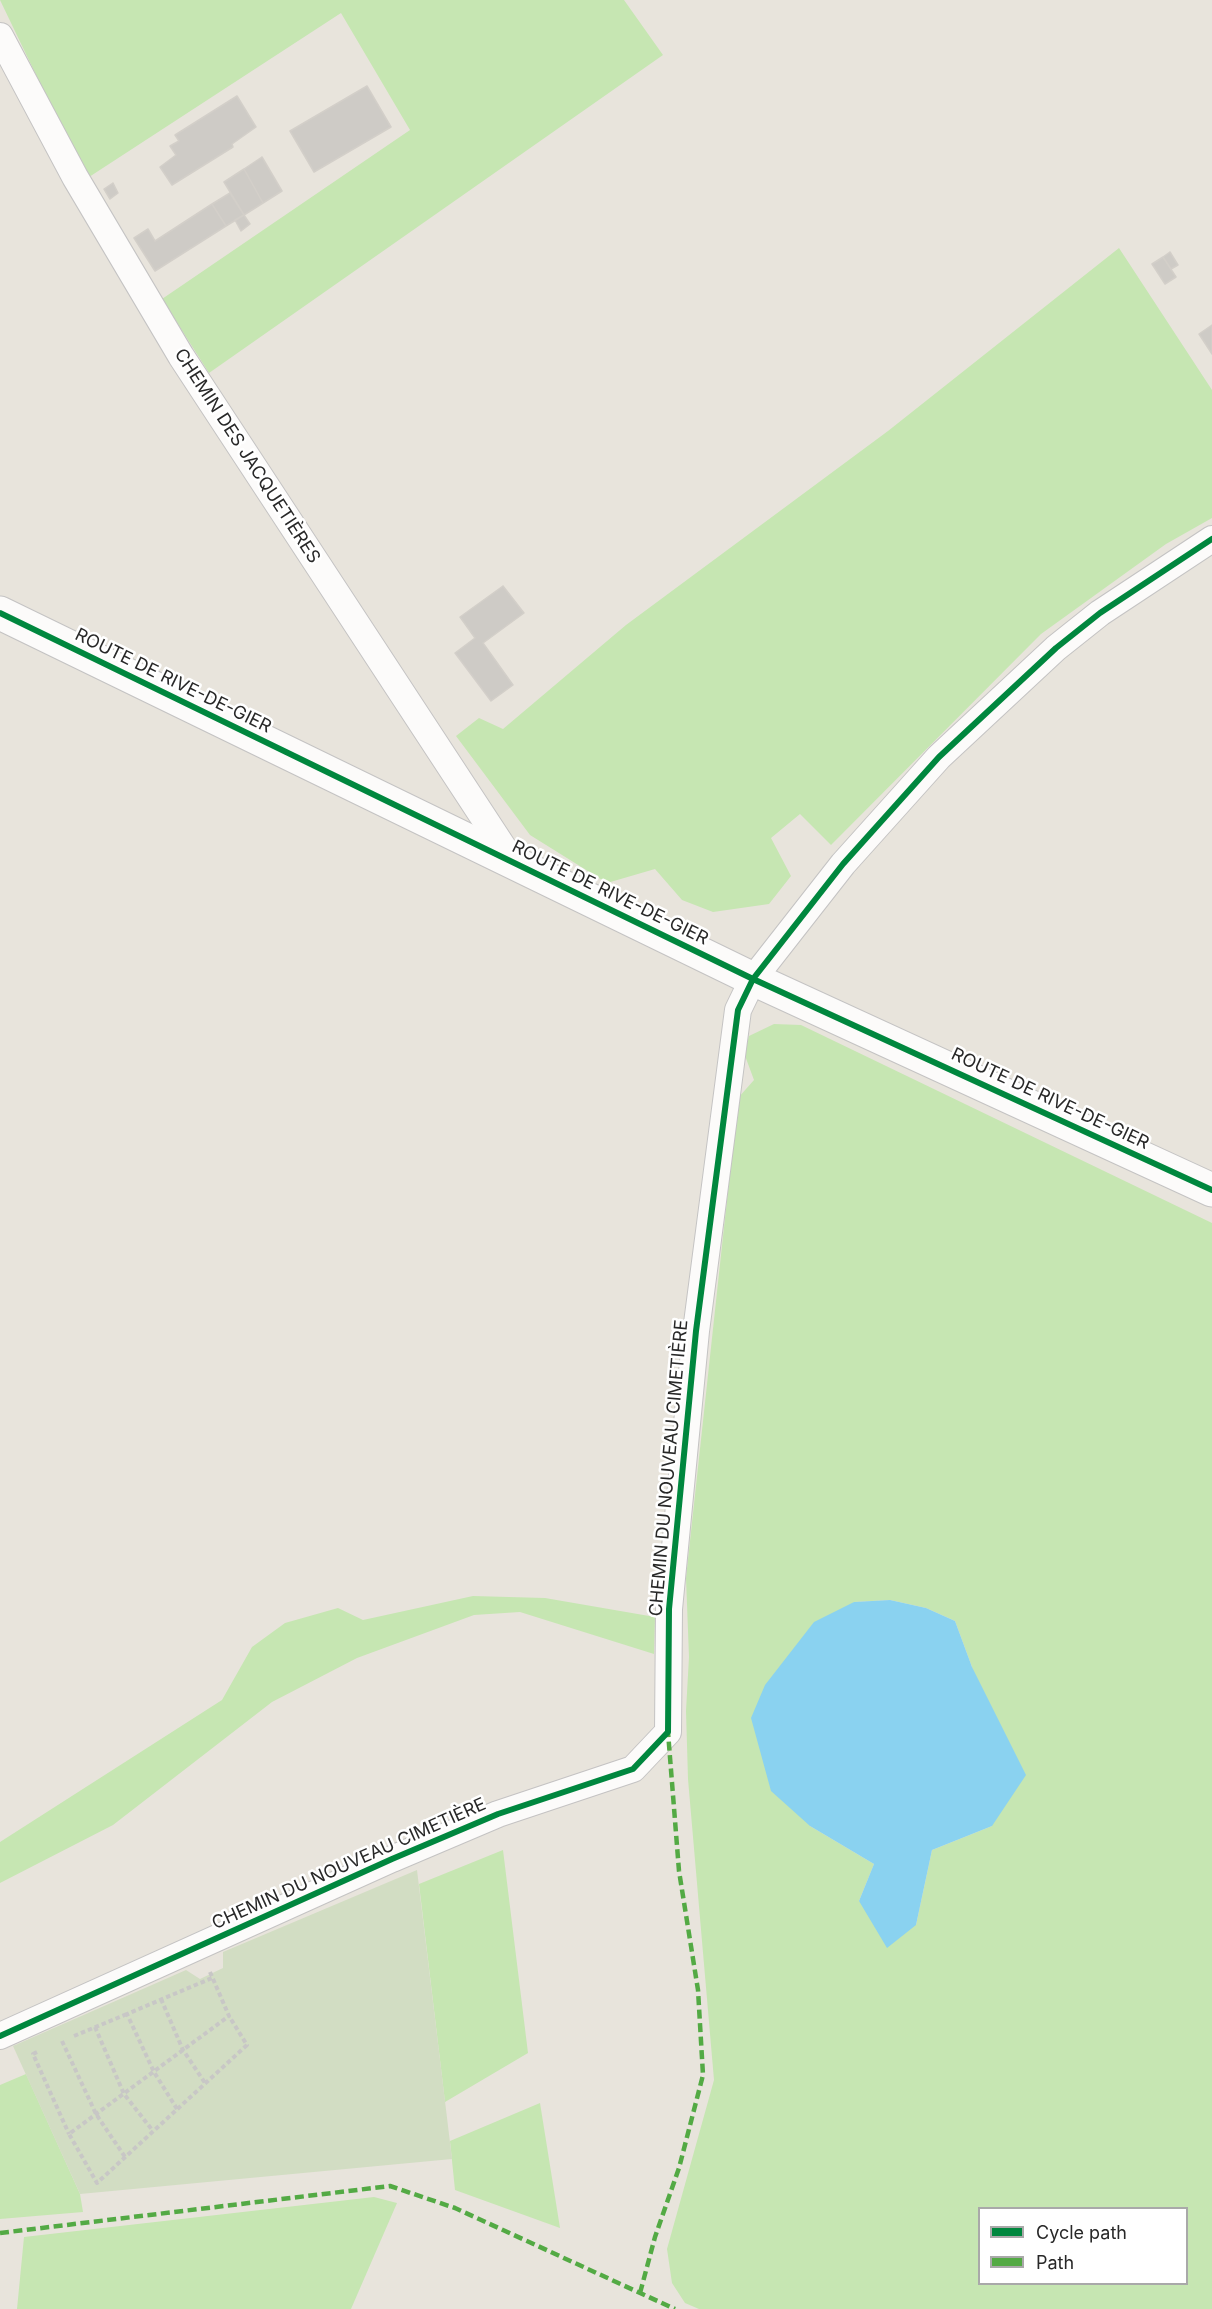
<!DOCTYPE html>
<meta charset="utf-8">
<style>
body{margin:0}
#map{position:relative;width:1212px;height:2309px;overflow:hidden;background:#e8e4dc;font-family:Inter,sans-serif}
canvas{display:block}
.legend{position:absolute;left:978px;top:2207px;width:210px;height:78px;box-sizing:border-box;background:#fff;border:2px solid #a9a9a9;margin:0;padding:8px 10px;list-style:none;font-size:18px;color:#282828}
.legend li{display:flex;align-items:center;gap:12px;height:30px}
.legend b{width:30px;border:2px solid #a9a9a9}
</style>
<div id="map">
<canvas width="1212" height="2309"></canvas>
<ul class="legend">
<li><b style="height:8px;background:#00873e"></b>Cycle path</li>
<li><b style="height:8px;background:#53aa44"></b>Path</li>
</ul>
</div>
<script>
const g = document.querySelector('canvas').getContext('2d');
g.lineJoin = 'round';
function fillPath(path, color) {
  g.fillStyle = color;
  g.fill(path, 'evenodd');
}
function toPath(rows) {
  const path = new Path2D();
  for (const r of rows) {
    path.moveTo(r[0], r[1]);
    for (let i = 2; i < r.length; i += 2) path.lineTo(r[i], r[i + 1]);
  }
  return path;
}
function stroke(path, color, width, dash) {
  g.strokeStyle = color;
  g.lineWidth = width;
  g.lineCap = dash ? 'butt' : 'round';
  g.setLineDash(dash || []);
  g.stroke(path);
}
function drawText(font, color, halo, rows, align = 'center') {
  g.font = font + ' Inter,sans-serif';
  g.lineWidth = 5;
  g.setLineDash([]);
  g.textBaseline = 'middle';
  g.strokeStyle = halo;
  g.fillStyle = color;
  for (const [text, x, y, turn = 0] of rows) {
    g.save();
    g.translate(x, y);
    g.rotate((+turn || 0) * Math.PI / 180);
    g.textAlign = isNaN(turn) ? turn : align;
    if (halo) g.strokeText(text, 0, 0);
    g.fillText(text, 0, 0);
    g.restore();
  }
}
fillPath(toPath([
 [0,0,624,0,663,55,209,373,162,299,410,130,341,13,86,179],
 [1119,248,1212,390,1212,518,1166,544,1041,634,831,845,800,814,771,838,791,876,769,904,713,912,682,900,655,869,607,883,530,835,456,736,479,718,503,729,626,625,888,431],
 [774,1024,801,1025,1212,1223,1212,2309,699,2309,685,2303,672,2283,667,2249,714,2080,688,1779,686,1711,689,1657,686,1578,738,1098,754,1080,744,1053,749,1036],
 [890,1600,926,1608,955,1621,972,1667,992,1826,932,1850,916,1925,859,1901,874,1864,810,1826,854,1602],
 [980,2208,1186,2208,1186,2284,980,2284],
 [473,1596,545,1598,655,1617,654,1654,520,1612,474,1615,357,1658,272,1702,113,1825,0,1883,0,1842,222,1700,252,1647,285,1623,338,1608,363,1620],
 [503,1850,528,2053,445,2102,419,1884],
 [26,2074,80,2194,83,2212,0,2219,0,2085],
 [540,2103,560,2228,455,2190,450,2141],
 [374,2197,397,2203,351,2309,17,2309,24,2237]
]), '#c6e6b2');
fillPath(toPath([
 [417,1870,452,2159,80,2194,13,2046,186,1970,200,1979,223,1968,223,1952]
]), '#d2ddc3');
fillPath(toPath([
 [890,1600,926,1608,955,1621,972,1667,1026,1775,992,1826,932,1850,916,1925,887,1948,859,1901,874,1864,810,1826,771,1791,751,1718,765,1685,814,1622,854,1602]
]), '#8ad2f0');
const building = toPath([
 [367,86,391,127,314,172,290,131,367,86],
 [237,96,256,127,232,144,233,147,172,185,160,167,176,155,170,146,179,141,175,135,237,96],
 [262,157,282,191,263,203,244,169,262,157],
 [244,169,263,203,244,215,224,182,244,169],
 [113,183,118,193,110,199,104,189,113,183],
 [230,193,244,215,226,226,212,204,230,193],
 [212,204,226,226,155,271,134,238,148,229,155,241,212,204],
 [244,215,250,224,241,231,235,220,244,215],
 [1170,252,1178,265,1171,269,1163,257,1170,252],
 [1163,257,1176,277,1165,284,1152,264,1163,257],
 [1212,325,1212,354,1199,334,1212,325],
 [503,586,524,613,483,643,513,685,491,701,455,653,475,638,460,617,503,586]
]);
fillPath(building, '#cecbc6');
stroke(building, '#d3cfc9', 1.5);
const minor = toPath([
 [0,36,75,177,181,356,514,864],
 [0,2036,392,1859,498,1814,633,1769,668,1732,669,1609,696,1331,738,1010,753,979,843,864,939,757,1056,648,1100,613,1212,539]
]);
const secondary = toPath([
 [0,613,753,979,1212,1190]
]);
stroke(minor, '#c4c3c3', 28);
stroke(secondary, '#c4c3c3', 35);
stroke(toPath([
 [210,1972,229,2016,69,2134,97,2183,247,2045,229,2016],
 [161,1999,183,2050,205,2083],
 [95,2027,124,2094,153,2131],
 [74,2036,127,2014],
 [62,2041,96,2114,125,2157],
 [37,2052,33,2054,69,2134],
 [177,2109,154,2072,127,2014,212,1978]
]), '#c8c7c6', 4, [4.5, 3]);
stroke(minor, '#fcfbfa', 26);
stroke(secondary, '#fcfbfa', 33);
stroke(toPath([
 [0,2233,390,2186,455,2208,675,2309],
 [640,2293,655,2237,679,2168,703,2075,698,1990,679,1871,668,1732]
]), '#53aa44', 4.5, [9, 4.5]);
stroke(toPath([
 [0,613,753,979,1212,1190],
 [0,2036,392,1859,498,1814,633,1769,668,1732,669,1609,696,1331,738,1010,753,979,843,864,939,757,1056,648,1100,613,1212,539]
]), '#00873e', 6);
drawText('18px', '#282828', '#fff', [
 ["CHEMIN DES JACQUETIÈRES",247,456,57],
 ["ROUTE DE RIVE-DE-GIER",173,681,26],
 ["ROUTE DE RIVE-DE-GIER",610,893,26],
 ["ROUTE DE RIVE-DE-GIER",1050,1099,25],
 ["CHEMIN DU NOUVEAU CIMETIÈRE",669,1468,-85],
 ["CHEMIN DU NOUVEAU CIMETIÈRE",349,1864,-24]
]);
</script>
